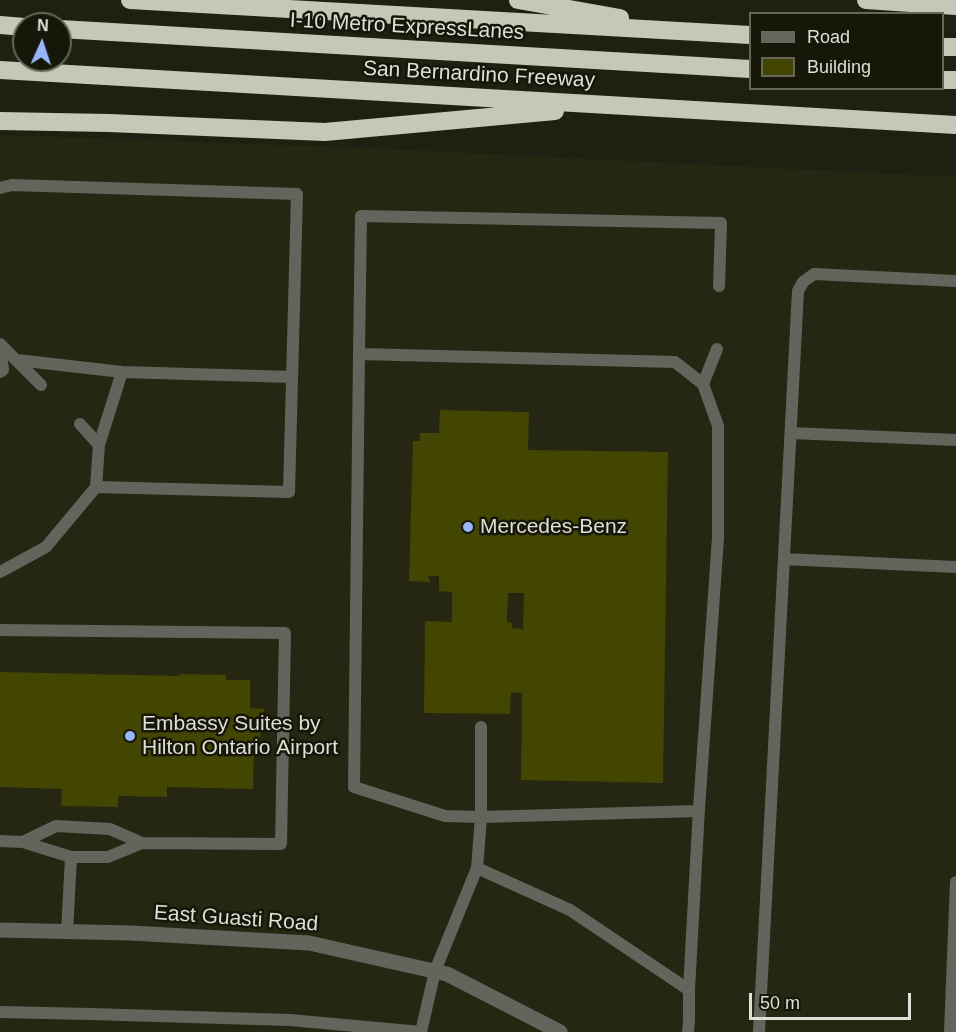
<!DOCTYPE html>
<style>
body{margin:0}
#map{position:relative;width:956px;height:1032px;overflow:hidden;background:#1f2012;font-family:Helvetica,sans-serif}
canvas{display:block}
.legend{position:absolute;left:749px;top:12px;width:195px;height:78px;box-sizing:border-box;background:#161709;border:2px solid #66675b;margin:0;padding:8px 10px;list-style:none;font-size:18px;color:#dedfd6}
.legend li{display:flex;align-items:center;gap:12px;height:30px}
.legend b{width:30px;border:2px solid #66675b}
.north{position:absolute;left:12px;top:12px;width:60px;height:60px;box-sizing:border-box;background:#161709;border:2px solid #66675b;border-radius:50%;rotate:3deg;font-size:16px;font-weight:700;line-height:24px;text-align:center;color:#dedfd6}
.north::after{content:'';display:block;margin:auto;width:21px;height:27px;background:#95b6fd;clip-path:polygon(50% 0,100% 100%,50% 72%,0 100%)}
.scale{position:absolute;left:749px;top:993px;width:162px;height:27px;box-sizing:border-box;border:3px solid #dedfd6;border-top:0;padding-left:8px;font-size:18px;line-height:21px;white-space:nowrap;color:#dedfd6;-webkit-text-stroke:4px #161709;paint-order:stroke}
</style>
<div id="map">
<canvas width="956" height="1032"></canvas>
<ul class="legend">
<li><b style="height:8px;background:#64645d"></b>Road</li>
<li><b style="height:16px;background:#424600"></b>Building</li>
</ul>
<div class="north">N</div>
<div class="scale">50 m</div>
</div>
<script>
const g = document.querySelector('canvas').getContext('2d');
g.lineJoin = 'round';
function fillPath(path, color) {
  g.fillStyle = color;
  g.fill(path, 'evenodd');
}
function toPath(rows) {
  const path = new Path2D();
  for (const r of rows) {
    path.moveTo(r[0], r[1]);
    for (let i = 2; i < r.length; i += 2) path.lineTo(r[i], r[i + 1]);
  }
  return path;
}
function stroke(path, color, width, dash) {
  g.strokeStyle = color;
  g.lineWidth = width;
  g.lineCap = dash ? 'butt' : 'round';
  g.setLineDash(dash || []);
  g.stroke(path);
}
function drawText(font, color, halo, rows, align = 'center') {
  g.font = font + ' Helvetica,sans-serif';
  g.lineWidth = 5;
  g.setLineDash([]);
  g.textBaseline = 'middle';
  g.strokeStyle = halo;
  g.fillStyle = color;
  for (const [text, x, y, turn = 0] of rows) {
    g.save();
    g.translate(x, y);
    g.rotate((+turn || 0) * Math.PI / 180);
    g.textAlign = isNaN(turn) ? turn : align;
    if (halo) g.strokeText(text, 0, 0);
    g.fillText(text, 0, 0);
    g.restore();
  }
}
fillPath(toPath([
 [0,135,368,148,956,177,956,1032,0,1032]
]), '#252713');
fillPath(toPath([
 [440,410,529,412,528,450,668,452,663,783,521,780,522,693,511,692,510,714,424,713,425,621,452,622,452,592,439,591,439,576,428,576,430,582,409,581,413,441,420,441,420,433,439,433],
 [508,593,524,593,523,629,512,628,512,623,507,622],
 [0,672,180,676,179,674,226,675,226,680,250,680,250,708,264,709,263,728,261,728,260,743,254,743,253,789,167,787,167,797,118,796,118,807,61,806,62,789,0,787]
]), '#424600');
stroke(toPath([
 [0,188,12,185,297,194,289,492,96,487],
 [0,344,41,385],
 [359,354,361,216,721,223,719,286],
 [17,360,122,372,292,377],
 [0,372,3,370,1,353],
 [703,384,717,349],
 [791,433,956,440],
 [99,445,122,372],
 [784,559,956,567],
 [0,572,46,547,96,487,99,445,80,424],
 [0,630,285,633,281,844,142,843,108,857,71,857,23,842,0,841],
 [481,727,481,817,699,811],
 [23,842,56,826,110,829,142,843],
 [477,868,481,817,445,816,354,787,359,354,675,362,703,384,718,426,718,538,699,808,689,990],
 [67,932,71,857],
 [0,1012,90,1014,290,1020,421,1032],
 [421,1032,435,971,477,868,570,910,689,990,689,1021,688,1032],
 [759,1032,798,291,803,282,814,274,956,281],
 [950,1032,956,882]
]), '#64645d', 12);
stroke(toPath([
 [0,930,131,933,309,943,447,974,560,1032]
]), '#64645d', 15);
stroke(toPath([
 [130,0,750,35],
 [518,0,620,18],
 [866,0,956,6],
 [0,25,24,27],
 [60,29,750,69],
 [942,47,956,47],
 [0,70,956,125],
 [942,80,956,80],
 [0,121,109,123,325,132,555,111]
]), '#c5c8b6', 18);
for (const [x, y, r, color] of [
 [468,527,6,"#95b6fd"],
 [130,736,6,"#95b6fd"]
]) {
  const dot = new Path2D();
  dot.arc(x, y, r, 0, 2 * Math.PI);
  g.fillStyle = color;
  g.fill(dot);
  stroke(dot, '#161709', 2);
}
drawText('21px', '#dedfd6', '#161709', [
 ["I-10 Metro ExpressLanes",407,27,3],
 ["San Bernardino Freeway",479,75,3],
 ["East Guasti Road",236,919,4]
]);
drawText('21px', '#dedfd6', '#161709', [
 ["Mercedes-Benz",480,527],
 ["Embassy Suites by",142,724],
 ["Hilton Ontario Airport",142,748]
], 'left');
</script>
